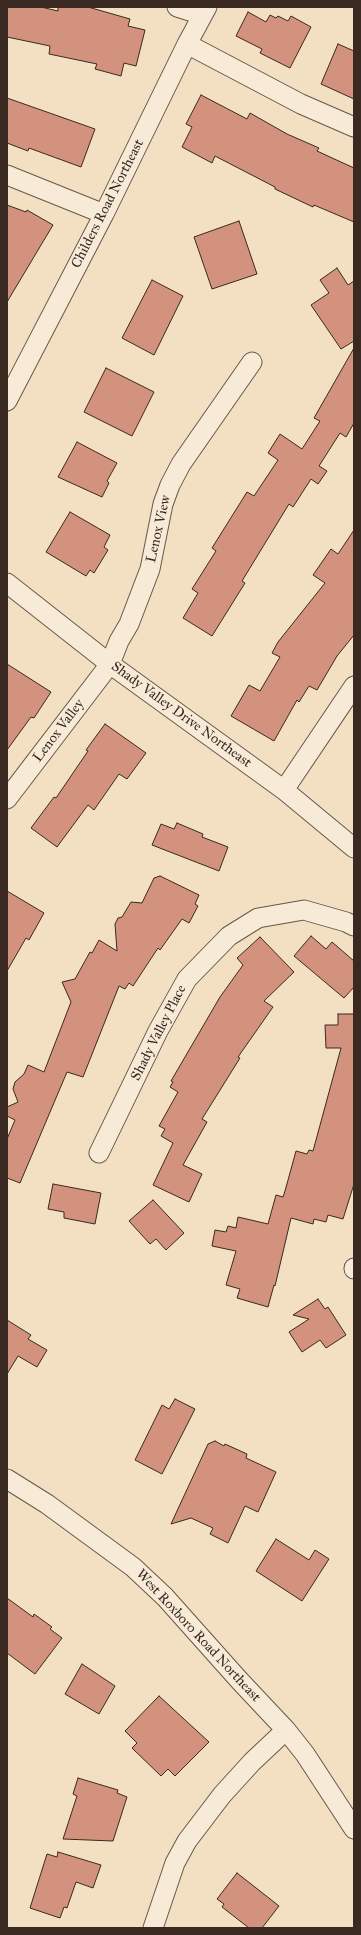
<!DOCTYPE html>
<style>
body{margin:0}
#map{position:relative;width:361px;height:1935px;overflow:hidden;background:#f3e0c3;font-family:"IM FELL Great Primer",serif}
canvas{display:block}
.frame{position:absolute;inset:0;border:8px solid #392920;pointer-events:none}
</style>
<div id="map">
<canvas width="361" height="1935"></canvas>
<div class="frame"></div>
</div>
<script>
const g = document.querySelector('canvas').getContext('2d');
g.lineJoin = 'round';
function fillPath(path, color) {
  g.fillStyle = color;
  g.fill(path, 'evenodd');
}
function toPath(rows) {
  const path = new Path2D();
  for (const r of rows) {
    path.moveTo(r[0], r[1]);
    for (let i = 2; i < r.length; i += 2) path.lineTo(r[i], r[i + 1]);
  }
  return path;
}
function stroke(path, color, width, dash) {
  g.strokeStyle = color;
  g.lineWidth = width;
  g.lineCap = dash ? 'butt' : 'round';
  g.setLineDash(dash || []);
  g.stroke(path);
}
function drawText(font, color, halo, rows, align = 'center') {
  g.font = font + ' "IM FELL Great Primer",serif';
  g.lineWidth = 3;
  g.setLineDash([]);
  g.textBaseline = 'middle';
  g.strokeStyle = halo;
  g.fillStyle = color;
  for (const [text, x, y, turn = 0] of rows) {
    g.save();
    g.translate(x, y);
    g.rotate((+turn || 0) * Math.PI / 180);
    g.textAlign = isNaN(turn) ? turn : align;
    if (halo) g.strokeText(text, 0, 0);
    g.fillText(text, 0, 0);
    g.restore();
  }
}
const building = toPath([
 [7,7,41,7,58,11,58,7,88,7,130,19,128,26,145,30,136,66,124,63,121,76,95,69,97,64,49,54,50,46,7,37,7,7],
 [248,12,266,22,270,15,276,18,278,16,288,21,291,16,311,27,290,68,260,53,262,49,236,36,248,12],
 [338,44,354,51,354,99,321,84,338,44],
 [201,95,247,119,250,113,287,134,319,148,317,151,354,168,354,222,314,205,313,207,275,189,275,187,215,156,212,163,182,147,192,127,186,124,201,95],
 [7,98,95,129,81,167,29,148,28,151,7,143,7,98],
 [7,205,26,212,27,210,53,225,7,302,7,205],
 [239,221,257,274,212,289,194,237,239,221],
 [337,268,348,285,354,281,354,341,341,349,311,305,329,293,320,280,337,268],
 [152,280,183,296,154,355,122,338,152,280],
 [354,348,354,423,346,437,340,433,319,466,327,471,318,484,311,479,293,507,289,504,242,581,245,583,212,636,183,618,198,593,192,589,216,551,212,548,247,492,254,496,278,460,268,453,280,434,302,449,320,421,314,418,354,348],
 [106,368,154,392,132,436,84,412,106,368],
 [77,442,117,463,107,481,109,483,102,497,58,477,77,442],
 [70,512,110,535,104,547,108,550,94,573,90,570,86,576,46,552,70,512],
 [354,530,354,635,337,656,317,690,309,686,299,702,297,700,274,741,231,716,249,685,260,691,280,657,272,653,278,642,325,583,313,575,331,549,338,554,354,530],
 [7,664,51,692,34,718,31,717,7,750,7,664],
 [105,724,146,753,127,779,119,774,94,810,88,805,57,847,31,828,54,797,56,798,88,751,86,750,105,724],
 [177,823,203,834,202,837,228,847,219,871,152,845,161,824,174,829,177,823],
 [160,876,199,895,195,904,198,906,189,923,182,919,160,950,158,948,133,986,129,983,125,989,119,986,83,1077,67,1072,20,1183,7,1178,7,1139,15,1120,7,1116,7,1107,18,1102,13,1089,15,1082,24,1074,28,1065,44,1072,71,1002,62,982,75,979,90,952,92,953,99,940,117,951,115,924,118,918,122,917,131,902,142,903,154,878,160,876],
 [7,891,44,913,29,940,26,938,7,971,7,891],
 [311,936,326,949,332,942,354,961,354,987,344,998,294,956,311,936],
 [260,937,294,972,264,1001,273,1007,238,1057,240,1058,202,1119,207,1122,183,1165,202,1174,189,1202,153,1185,173,1143,161,1136,165,1129,159,1126,178,1092,170,1087,173,1082,171,1081,220,997,243,965,237,958,260,937],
 [338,1014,354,1014,354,1184,343,1219,328,1215,326,1222,314,1219,313,1224,291,1218,275,1286,274,1285,268,1307,237,1298,240,1289,226,1285,236,1251,212,1246,215,1230,226,1232,228,1226,236,1228,238,1217,268,1224,276,1195,283,1197,285,1191,296,1151,307,1154,309,1150,313,1151,341,1048,326,1048,325,1025,338,1025,338,1014],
 [53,1184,101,1193,95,1224,64,1218,64,1212,48,1209,53,1184],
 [153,1200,184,1233,166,1250,156,1239,150,1244,129,1221,153,1200],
 [318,1299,325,1309,328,1307,346,1335,326,1348,320,1340,302,1352,289,1332,309,1319,293,1315,318,1299],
 [7,1320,31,1335,28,1339,47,1350,37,1367,18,1356,7,1374,7,1320],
 [175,1399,195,1409,162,1474,135,1460,162,1405,169,1409,175,1399],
 [215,1441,224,1446,225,1444,247,1454,246,1458,276,1472,258,1512,245,1506,228,1543,210,1534,213,1528,191,1518,171,1524,208,1444,215,1441],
 [276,1539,309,1560,315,1550,329,1559,302,1601,256,1571,276,1539],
 [7,1598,33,1617,34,1614,52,1627,50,1629,62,1638,35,1674,7,1653,7,1598],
 [82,1664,115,1686,99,1714,65,1694,82,1664],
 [159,1696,209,1742,175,1776,168,1769,161,1776,132,1748,137,1743,125,1731,159,1696],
 [78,1778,118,1790,117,1793,127,1797,113,1841,63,1839,77,1796,73,1794,78,1778],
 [58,1852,101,1865,93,1888,76,1882,67,1908,64,1907,60,1918,30,1908,47,1854,57,1857,58,1852],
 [237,1873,279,1906,262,1928,249,1928,222,1907,224,1904,217,1899,237,1873]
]);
fillPath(building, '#d3927d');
stroke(building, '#392920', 1);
const minor = toPath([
 [177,7,202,15],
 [187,44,301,104,354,127],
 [7,175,104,214],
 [7,401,104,214,187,44,207,7],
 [7,583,110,664,284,790,354,848],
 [284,790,354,686],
 [7,799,110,664,119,641,129,624,150,569,163,504,170,485,181,464,252,362],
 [99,1153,158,1031,187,979,229,936,258,918,304,910,346,922,354,926],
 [354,1269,354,1268],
 [7,1479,47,1504,133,1567,165,1597,239,1680,286,1730,305,1754,354,1829],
 [153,1928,175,1863,187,1841,222,1795,252,1762,286,1730]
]);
stroke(minor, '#685749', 21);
stroke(minor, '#f7ebd8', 19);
drawText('14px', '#392920', '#f7ebd8', [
 ["Childers Road Northeast",108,204,-63],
 ["Lenox View",159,529,-77],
 ["Shady Valley Drive Northeast",181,715,36],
 ["Lenox Valley",59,731,-53],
 ["Shady Valley Place",159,1033,-63],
 ["West Roxboro Road Northeast",198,1636,47]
]);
</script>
